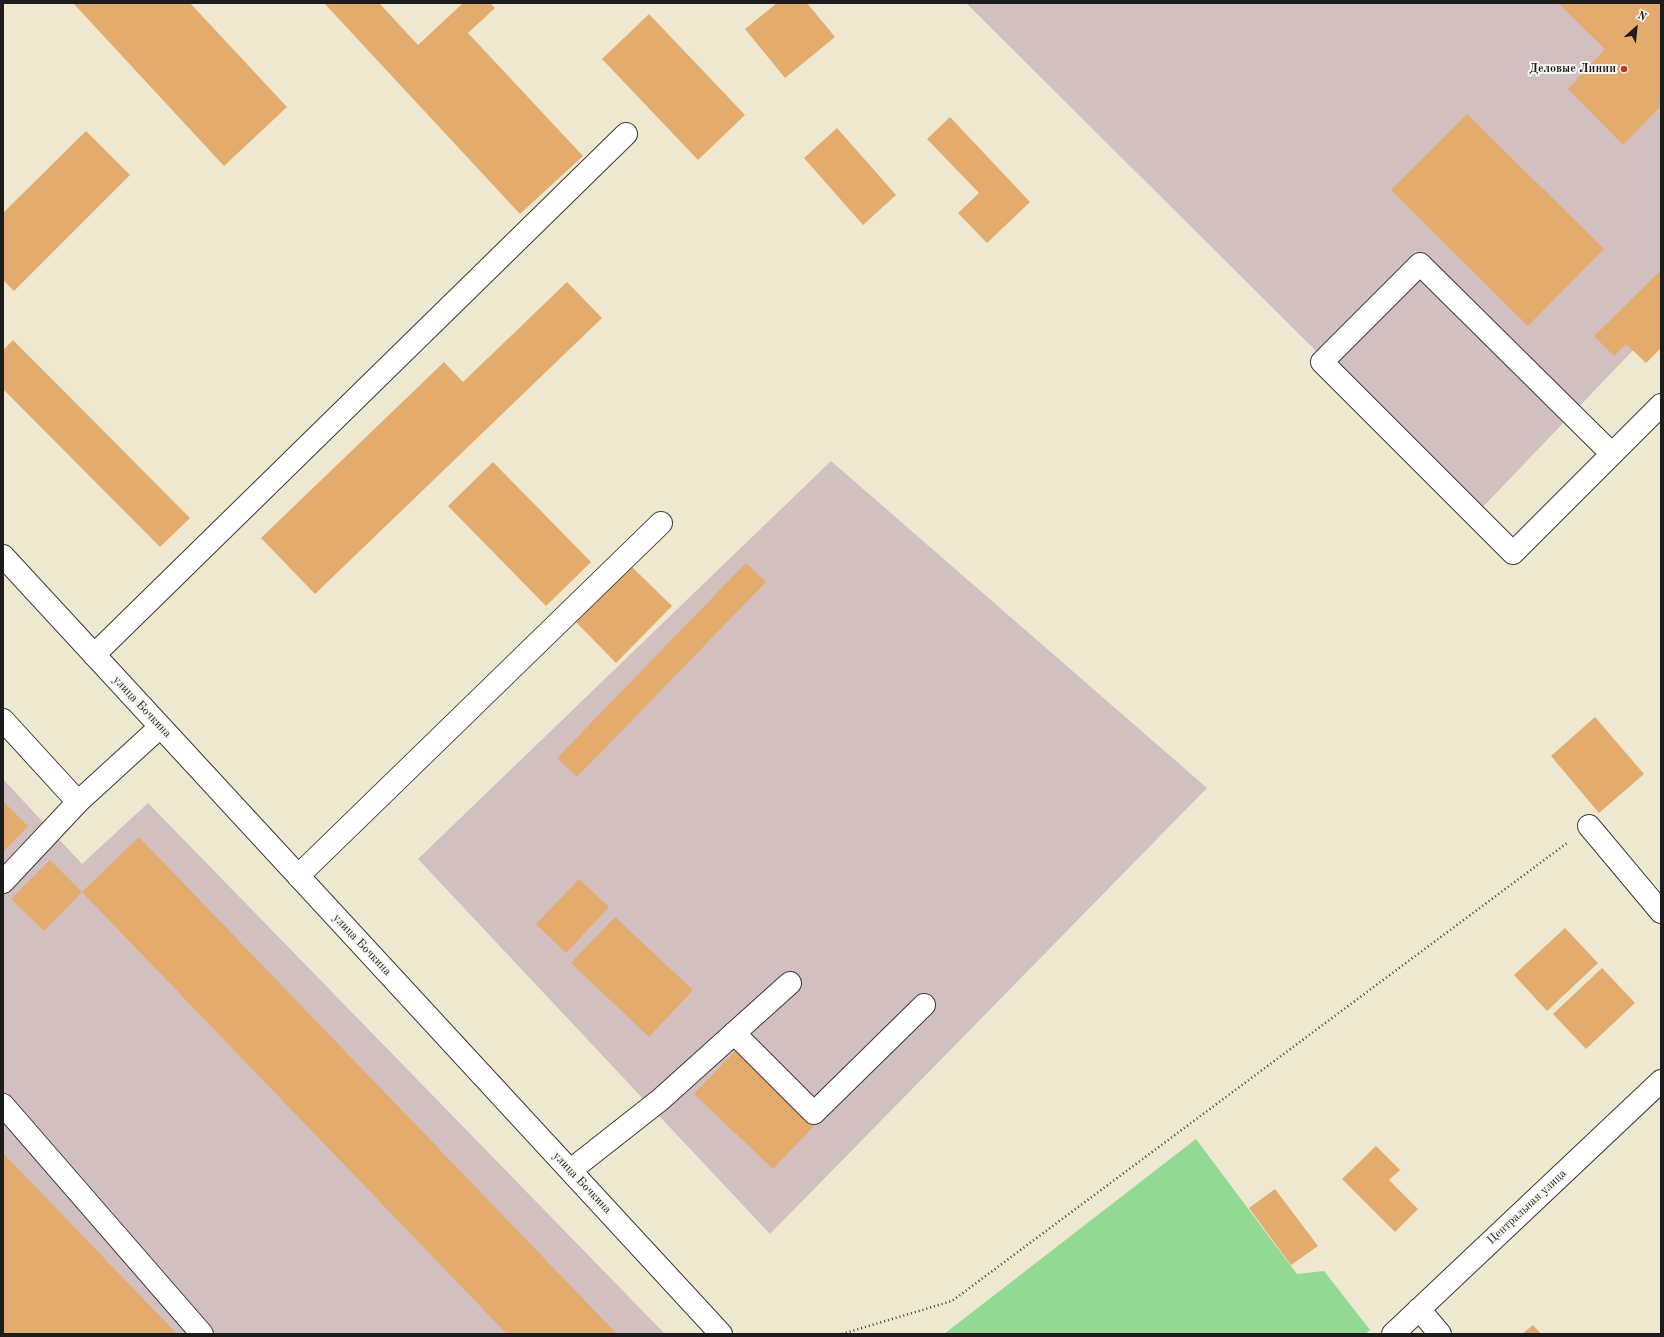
<!DOCTYPE html>
<meta charset="utf-8">
<style>
body{margin:0}
#map{position:relative;width:1664px;height:1337px;overflow:hidden;background:#eee8d0;font-family:"Old Standard TT",serif}
canvas{display:block}
.frame{position:absolute;inset:0;border:4px solid #1c1c1c;pointer-events:none}
.north{position:absolute;left:1616px;top:8px;width:40px;height:40px;-webkit-text-stroke:3px #f6f6f2;paint-order:stroke;rotate:27deg;font-size:11px;font-weight:700;line-height:16px;text-align:center;color:#1c1c1c}
.north::after{content:'';display:block;margin:auto;width:14px;height:18px;background:#1c1c1c;clip-path:polygon(50% 0,100% 100%,50% 72%,0 100%)}
</style>
<div id="map">
<canvas width="1664" height="1337"></canvas>
<div class="frame"></div>
<div class="north">N</div>
</div>
<script>
const g = document.querySelector('canvas').getContext('2d');
g.lineJoin = 'round';
function fillPath(path, color) {
  g.fillStyle = color;
  g.fill(path, 'evenodd');
}
function toPath(rows) {
  const path = new Path2D();
  for (const r of rows) {
    path.moveTo(r[0], r[1]);
    for (let i = 2; i < r.length; i += 2) path.lineTo(r[i], r[i + 1]);
  }
  return path;
}
function stroke(path, color, width, dash) {
  g.strokeStyle = color;
  g.lineWidth = width;
  g.lineCap = dash ? 'butt' : 'round';
  g.setLineDash(dash || []);
  g.stroke(path);
}
function drawText(font, color, halo, rows, align = 'center') {
  g.font = font + ' "Old Standard TT",serif';
  g.lineWidth = 4;
  g.setLineDash([]);
  g.textBaseline = 'middle';
  g.strokeStyle = halo;
  g.fillStyle = color;
  for (const [text, x, y, turn = 0] of rows) {
    g.save();
    g.translate(x, y);
    g.rotate((+turn || 0) * Math.PI / 180);
    g.textAlign = isNaN(turn) ? turn : align;
    if (halo) g.strokeText(text, 0, 0);
    g.fillText(text, 0, 0);
    g.restore();
  }
}
fillPath(toPath([
 [966,3,1661,3,1661,321,1478,512],
 [831,461,1207,788,770,1234,418,859],
 [3,779,82,864,148,803,665,1334,3,1334]
]), '#d2bfbf');
fillPath(toPath([
 [1196,1139,1297,1274,1324,1271,1370,1330,1365,1334,944,1334]
]), '#92d993');
fillPath(toPath([
 [73,3,190,3,287,107,224,166],
 [324,3,379,3,418,45,463,3,490,3,495,8,468,33,583,156,520,214],
 [777,3,807,3,835,37,785,78,745,29],
 [1558,3,1661,3,1661,106,1623,145,1568,89,1605,49],
 [649,14,745,115,698,160,602,59],
 [1467,114,1604,249,1528,326,1391,190],
 [950,117,1030,202,987,243,958,213,979,193,927,139],
 [837,128,896,195,863,225,804,158],
 [86,131,130,175,14,291,3,280,3,213],
 [1661,270,1661,348,1646,363,1626,344,1614,356,1594,336],
 [567,282,602,318,315,594,261,538,444,362,463,382],
 [13,340,190,518,160,547,3,389,3,350],
 [493,462,591,562,546,606,448,506],
 [746,563,766,582,577,777,557,758],
 [631,566,672,606,616,663,576,622],
 [1595,717,1644,774,1599,813,1551,756],
 [3,801,28,826,3,852],
 [139,837,617,1334,507,1334,82,892,44,931,11,899,50,860,82,892],
 [579,879,609,907,566,953,536,924],
 [615,917,693,990,649,1037,571,963],
 [1565,928,1598,963,1547,1011,1514,975],
 [1602,968,1635,1003,1586,1049,1553,1014],
 [735,1051,814,1126,773,1169,694,1094],
 [1376,1146,1400,1170,1389,1180,1418,1209,1395,1232,1342,1179],
 [3,1153,177,1334,3,1334],
 [1275,1189,1318,1246,1291,1265,1249,1208],
 [1533,1325,1541,1334,1522,1334]
]), '#e3ac6c');
const minor = toPath([
 [1612,454,1420,264,1322,362,1513,553,1661,405],
 [3,556,721,1334],
 [94,655,626,134],
 [3,720,78,802,160,727],
 [1589,826,1661,912],
 [298,876,661,523],
 [3,882,78,802],
 [734,1033,814,1113,924,1005],
 [3,1105,202,1334],
 [571,1170,660,1100,790,983],
 [1419,1309,1440,1334],
 [1393,1334,1661,1081]
]);
stroke(minor, '#3c3b37', 24);
stroke(toPath([
 [842,1334,952,1301,1567,843]
]), '#3c3b37', 2.5, [1, 3]);
stroke(minor, '#fff', 22);
for (const [x, y, r, color] of [
 [1624,69,4,"#c8321e"]
]) {
  const dot = new Path2D();
  dot.arc(x, y, r, 0, 2 * Math.PI);
  g.fillStyle = color;
  g.fill(dot);
  stroke(dot, '#f6f6f2', 1.5);
}
drawText('bold 12px', '#1c1c1c', '#f6f6f2', [
 ["Деловые Линии",1616,69]
], 'right');
drawText('12px', '#1c1c1c', '#f6f6f2', [
 ["улица Бочкина",142,707,47],
 ["улица Бочкина",362,945,47],
 ["улица Бочкина",582,1183,47],
 ["Центральная улица",1527,1207,-43]
]);
</script>
